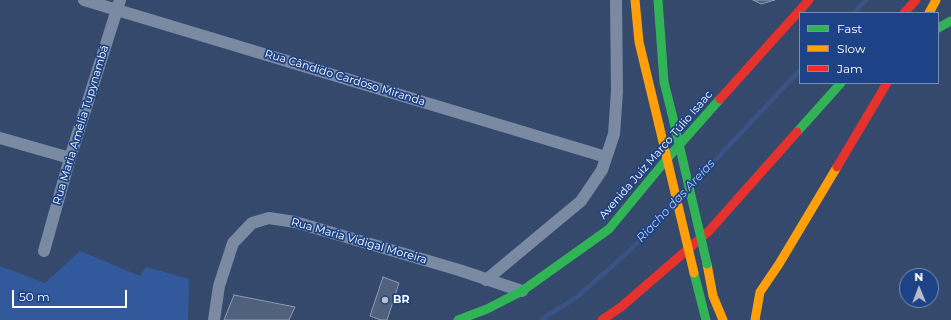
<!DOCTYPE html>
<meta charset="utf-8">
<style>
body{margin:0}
#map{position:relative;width:951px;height:320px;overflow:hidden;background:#35496d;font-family:Montserrat,sans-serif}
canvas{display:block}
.legend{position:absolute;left:799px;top:12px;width:140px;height:72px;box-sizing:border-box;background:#1d4285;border:1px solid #778eb6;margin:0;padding:5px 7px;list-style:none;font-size:12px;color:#fff}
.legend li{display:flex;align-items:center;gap:8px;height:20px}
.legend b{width:20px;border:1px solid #778eb6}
.north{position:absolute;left:899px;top:268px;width:40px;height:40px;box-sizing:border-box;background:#1d4285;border:1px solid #778eb6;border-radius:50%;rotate:359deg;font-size:11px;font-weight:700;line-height:16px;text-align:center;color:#fff}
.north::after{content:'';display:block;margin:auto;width:14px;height:18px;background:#b8bfcc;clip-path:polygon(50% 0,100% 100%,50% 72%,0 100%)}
.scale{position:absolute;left:12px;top:290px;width:115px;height:18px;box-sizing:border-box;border:2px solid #fff;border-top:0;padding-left:5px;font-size:12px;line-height:14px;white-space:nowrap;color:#fff;-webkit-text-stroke:3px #1d4285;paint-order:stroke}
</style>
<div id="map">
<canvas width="951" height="320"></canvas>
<ul class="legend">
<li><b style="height:5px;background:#30b455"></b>Fast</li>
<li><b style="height:5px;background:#ff9f0a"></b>Slow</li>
<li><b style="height:5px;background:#e5322d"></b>Jam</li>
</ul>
<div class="north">N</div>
<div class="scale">50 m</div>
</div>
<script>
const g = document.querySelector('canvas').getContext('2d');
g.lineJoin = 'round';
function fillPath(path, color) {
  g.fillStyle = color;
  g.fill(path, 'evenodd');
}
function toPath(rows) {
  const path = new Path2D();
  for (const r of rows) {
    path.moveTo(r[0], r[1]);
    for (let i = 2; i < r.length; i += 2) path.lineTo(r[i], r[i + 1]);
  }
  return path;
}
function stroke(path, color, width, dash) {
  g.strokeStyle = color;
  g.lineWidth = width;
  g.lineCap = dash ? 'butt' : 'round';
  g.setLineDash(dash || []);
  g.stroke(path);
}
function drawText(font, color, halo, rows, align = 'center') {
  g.font = font + ' Montserrat,sans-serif';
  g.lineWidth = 3.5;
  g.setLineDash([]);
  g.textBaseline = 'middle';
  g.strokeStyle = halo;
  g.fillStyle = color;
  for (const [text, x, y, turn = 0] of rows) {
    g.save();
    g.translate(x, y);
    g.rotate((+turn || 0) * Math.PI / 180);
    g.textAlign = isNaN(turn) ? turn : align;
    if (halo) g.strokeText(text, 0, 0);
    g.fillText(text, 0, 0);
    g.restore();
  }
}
fillPath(toPath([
 [80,251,140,276,146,267,189,279,188,320,0,320,0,266,45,283]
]), '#31599c');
stroke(toPath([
 [854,13,866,0],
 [693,184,800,70],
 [541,320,577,297,628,252,674,204]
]), '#395384', 4.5);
const building = toPath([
 [753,0,775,0,761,4,753,0],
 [383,277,399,283,387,320,381,320,370,316,383,277],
 [234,295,295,307,289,320,224,320,234,295]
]);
fillPath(building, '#50617e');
stroke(building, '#8f9cb1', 1);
stroke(toPath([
 [84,0,606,157],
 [0,138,70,158],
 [44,251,70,158,120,0],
 [486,280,581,201,602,170,614,134,617,91,616,0],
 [214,320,219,286,233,243,252,223,269,218,295,222,459,270,522,291]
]), '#7b8aa3', 12);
stroke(toPath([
 [658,0,664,82,672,114],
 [938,28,951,21],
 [797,132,841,83],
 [694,273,706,320],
 [458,320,487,309,522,291,609,229,666,160,720,99]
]), '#30b455', 9);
stroke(toPath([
 [635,0,639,42,659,125],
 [929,13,936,0],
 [707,264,713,296,723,320],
 [755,320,760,292,779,264,837,167]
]), '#ff9f0a', 9);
stroke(toPath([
 [904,13,916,0],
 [720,99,809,0],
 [837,167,887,83],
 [602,320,621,307,709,231,797,132]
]), '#e5322d', 9);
stroke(toPath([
 [672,114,707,264]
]), '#30b455', 9);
stroke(toPath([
 [659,125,694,273]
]), '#ff9f0a', 9);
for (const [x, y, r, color] of [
 [385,300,4,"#b8bfcc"]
]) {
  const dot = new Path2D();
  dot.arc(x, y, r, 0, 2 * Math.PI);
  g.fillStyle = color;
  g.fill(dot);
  stroke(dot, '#1d4285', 1.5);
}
drawText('11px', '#fff', '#1d4285', [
 ["Rua Cândido Cardoso Miranda",345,78,17],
 ["Rua Maria Amélia Tupynambá",81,125,-73],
 ["Avenida Juiz Marco Túlio Isaac",656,155,-49],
 ["Rua Maria Vidigal Moreira",359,241,16]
]);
drawText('bold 11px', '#fff', '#1d4285', [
 ["BR",393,300]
], 'left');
drawText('italic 12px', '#b0c9f2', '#1d4285', [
 ["Riacho das Areias",676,201,-47]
]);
</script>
